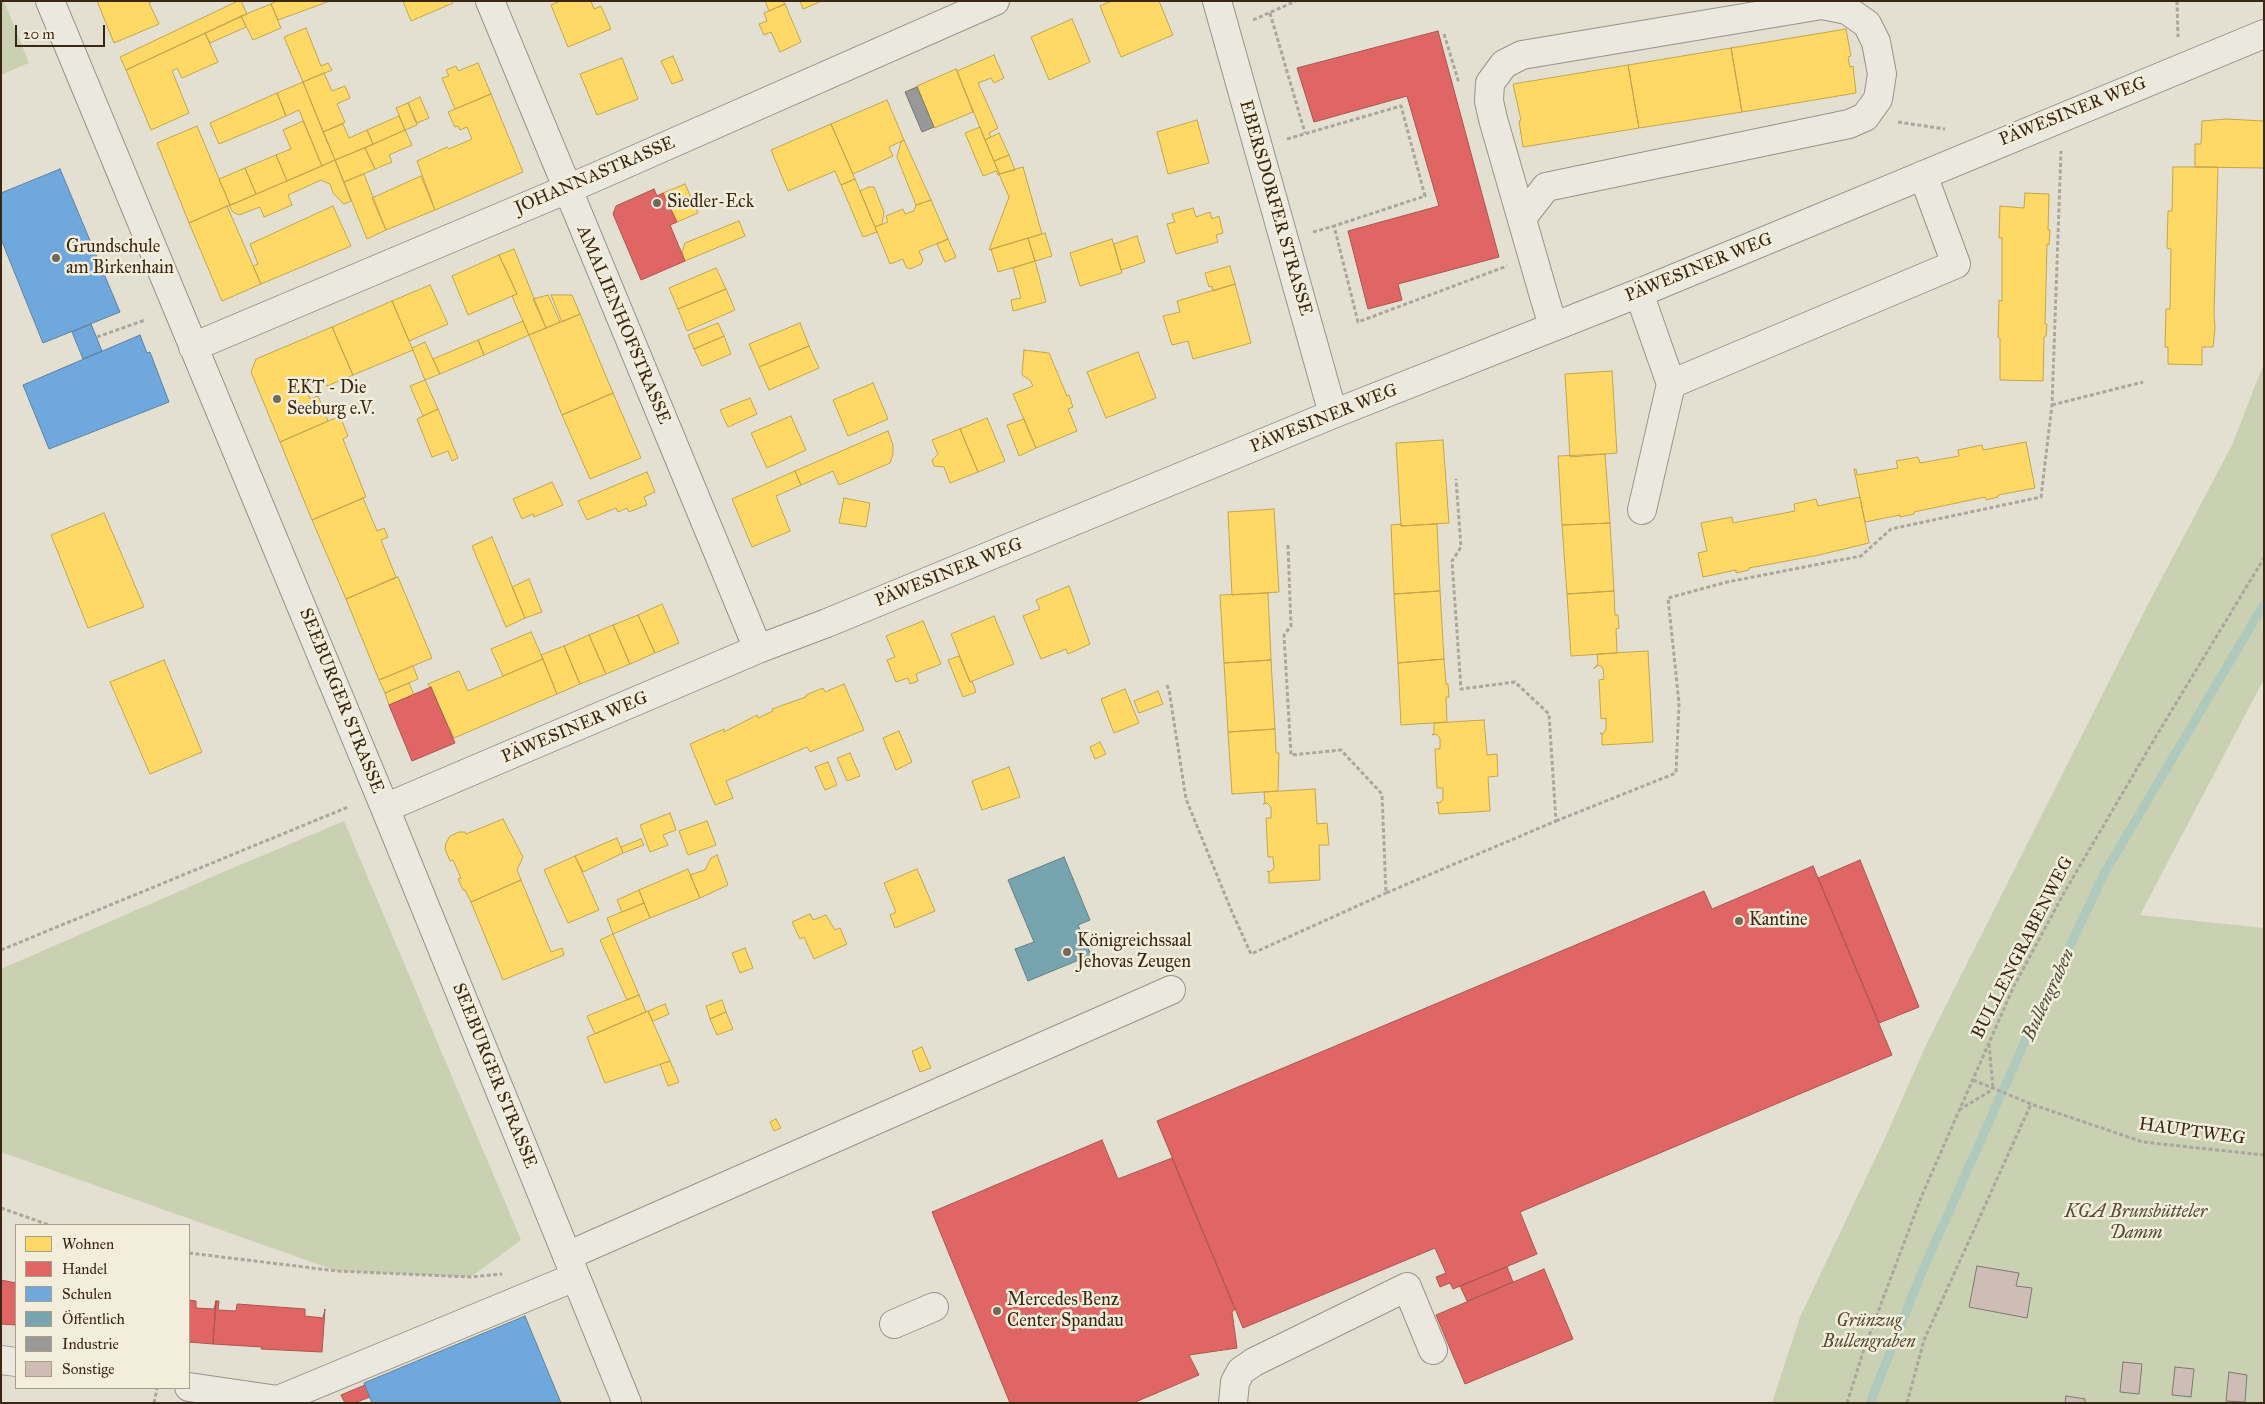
<!DOCTYPE html>
<meta charset="utf-8">
<style>
body{margin:0}
#map{position:relative;width:2265px;height:1404px;overflow:hidden;background:#e4e0d1;font-family:"IM FELL Great Primer",serif}
canvas{display:block}
.frame{position:absolute;inset:0;border:2px solid #392713;pointer-events:none}
.legend{position:absolute;left:15px;top:1224px;width:175px;height:165px;box-sizing:border-box;background:#f3eddc;border:1px solid #a99e8c;margin:0;padding:6px 9px;list-style:none;font-size:15px;color:#392713}
.legend li{display:flex;align-items:center;gap:10px;height:25px}
.legend b{width:25px;border:1px solid #a99e8c}
.scale{position:absolute;left:15px;top:25px;width:90px;height:22px;box-sizing:border-box;border:2px solid #392713;border-top:0;padding-left:6px;font-size:15px;line-height:18px;white-space:nowrap;color:#392713;-webkit-text-stroke:4px #f3eddc;paint-order:stroke}
</style>
<div id="map">
<canvas width="2265" height="1404"></canvas>
<div class="frame"></div>
<ul class="legend">
<li><b style="height:14px;background:#ffd966"></b>Wohnen</li>
<li><b style="height:14px;background:#e06666"></b>Handel</li>
<li><b style="height:14px;background:#6fa8dc"></b>Schulen</li>
<li><b style="height:14px;background:#76a5af"></b>Öffentlich</li>
<li><b style="height:14px;background:#999"></b>Industrie</li>
<li><b style="height:14px;background:#cdbdb4"></b>Sonstige</li>
</ul>
<div class="scale">20 m</div>
</div>
<script>
const g = document.querySelector('canvas').getContext('2d');
g.lineJoin = 'round';
function fillPath(path, color) {
  g.fillStyle = color;
  g.fill(path, 'evenodd');
}
function toPath(rows) {
  const path = new Path2D();
  for (const r of rows) {
    path.moveTo(r[0], r[1]);
    for (let i = 2; i < r.length; i += 2) path.lineTo(r[i], r[i + 1]);
  }
  return path;
}
function stroke(path, color, width, dash) {
  g.strokeStyle = color;
  g.lineWidth = width;
  g.lineCap = dash ? 'butt' : 'round';
  g.setLineDash(dash || []);
  g.stroke(path);
}
function drawText(font, color, halo, rows, align = 'center') {
  g.font = font + ' "IM FELL Great Primer",serif';
  g.lineWidth = 5;
  g.setLineDash([]);
  g.textBaseline = 'middle';
  g.strokeStyle = halo;
  g.fillStyle = color;
  for (const [text, x, y, turn = 0] of rows) {
    g.save();
    g.translate(x, y);
    g.rotate((+turn || 0) * Math.PI / 180);
    g.textAlign = isNaN(turn) ? turn : align;
    if (halo) g.strokeText(text, 0, 0);
    g.fillText(text, 0, 0);
    g.restore();
  }
}
fillPath(toPath([
 [1,1,4,1,29,63,1,75],
 [2264,363,2264,679,2140,915,2264,928,2264,1403,1772,1403,1800,1317,1885,1138,1926,1045,2145,610,2232,445],
 [344,821,521,1240,471,1277,337,1271,1,1152,1,969,221,873]
]), '#cad1b2');
const homes = toPath([
 [97,1,153,1,149,3,159,24,114,43,97,1],
 [238,1,241,1,247,14,126,70,120,57,238,1],
 [277,1,330,1,278,20,271,4,277,1],
 [403,1,452,1,453,3,411,21,403,1],
 [560,1,591,1,594,9,601,6,611,29,568,47,551,5,560,1],
 [765,1,783,1,785,4,769,11,765,1],
 [800,1,822,1,803,9,800,1],
 [1112,1,1159,1,1173,35,1121,57,1100,6,1112,1],
 [271,4,281,28,253,40,241,16,271,4],
 [785,4,801,42,780,52,771,32,764,35,759,24,767,21,764,13,785,4],
 [241,16,246,27,210,43,205,33,241,16],
 [1072,19,1090,62,1049,80,1031,37,1072,19],
 [306,28,321,66,328,63,332,70,303,82,284,37,306,28],
 [1846,29,1851,56,1848,57,1850,67,1853,66,1856,93,1742,112,1731,48,1846,29],
 [205,33,218,62,182,78,177,68,172,71,189,113,151,130,126,70,205,33],
 [1731,48,1742,112,1639,128,1628,65,1731,48],
 [994,55,1004,78,994,83,991,78,978,83,998,128,989,133,991,137,985,140,957,71,994,55],
 [673,56,683,80,672,84,661,61,673,56],
 [622,58,638,99,597,115,580,74,622,58],
 [478,63,491,94,455,109,442,78,449,76,446,70,456,66,458,71,478,63],
 [1628,65,1639,128,1523,147,1519,121,1521,120,1513,84,1628,65],
 [956,69,973,112,934,128,917,86,956,69],
 [324,73,332,91,345,86,350,98,337,104,345,122,323,132,303,82,324,73],
 [303,82,335,160,322,166,299,110,286,116,277,93,303,82],
 [277,93,286,116,219,144,210,123,277,93],
 [491,94,523,172,435,210,417,161,447,147,449,149,472,139,467,127,460,130,458,126,455,127,448,112,491,94],
 [420,97,429,118,417,123,408,103,420,97],
 [887,100,904,140,889,147,893,156,853,174,831,124,887,100],
 [408,103,417,125,405,130,396,108,408,103],
 [399,116,405,130,373,144,367,130,399,116],
 [2226,119,2264,121,2264,168,2195,167,2195,144,2201,144,2202,121,2226,119],
 [1197,120,1209,163,1168,174,1157,132,1197,120],
 [303,121,322,166,287,181,276,155,291,149,283,130,303,121],
 [343,124,349,138,367,130,373,144,335,160,323,132,343,124],
 [831,124,855,179,841,185,835,171,788,191,771,150,831,124],
 [197,126,230,205,189,223,157,143,197,126],
 [980,127,985,140,1000,175,998,175,996,171,983,176,965,133,980,127],
 [405,130,412,145,389,155,392,162,375,169,365,148,405,130],
 [999,133,1009,155,994,161,985,140,999,133],
 [904,140,931,200,916,205,897,157,901,142,904,140],
 [365,148,375,169,344,182,335,160,365,148],
 [276,155,287,181,256,194,245,168,276,155],
 [1009,155,1015,170,999,174,994,161,1009,155],
 [335,160,351,201,344,204,333,193,330,184,321,180,288,195,292,205,264,217,260,207,239,215,233,212,229,206,335,160],
 [1023,167,1042,234,989,250,1009,197,999,174,1023,167],
 [2173,167,2218,167,2214,314,2215,328,2213,347,2202,347,2202,365,2168,364,2168,347,2165,347,2166,309,2170,309,2171,249,2167,248,2168,211,2172,211,2173,167],
 [245,168,256,194,230,205,219,179,245,168],
 [364,174,386,230,367,239,344,182,364,174],
 [421,176,435,210,386,230,372,198,421,176],
 [855,179,877,232,863,237,841,185,855,179],
 [685,184,698,213,677,222,663,193,685,184],
 [869,187,874,187,884,212,882,224,875,227,860,191,869,187],
 [2025,193,2049,194,2048,230,2050,230,2049,245,2047,244,2045,324,2047,324,2046,336,2044,337,2043,381,2000,380,2000,338,1998,337,1999,300,2002,301,2002,238,1999,238,2000,206,2024,208,2025,193],
 [931,200,948,239,919,251,923,260,921,264,910,269,906,267,903,259,890,264,875,227,888,222,886,216,903,209,905,214,914,211,916,205,931,200],
 [227,206,261,284,222,301,189,223,227,206],
 [333,206,351,246,261,284,253,266,258,264,250,244,333,206],
 [1193,208,1196,217,1210,212,1212,219,1219,216,1223,233,1216,235,1218,242,1176,254,1167,224,1175,222,1172,214,1193,208],
 [739,221,745,236,685,261,682,253,685,243,739,221],
 [1045,233,1052,256,1035,261,1028,238,1045,233],
 [1137,236,1145,262,1121,270,1114,244,1137,236],
 [1028,238,1035,261,998,272,991,249,1028,238],
 [948,239,956,257,945,262,937,244,948,239],
 [1112,239,1122,273,1080,286,1070,253,1112,239],
 [514,249,546,328,529,335,512,296,517,294,499,255,514,249],
 [499,255,517,294,468,315,452,276,499,255],
 [1035,261,1046,302,1013,311,1011,300,1021,298,1013,268,1035,261],
 [1230,266,1235,284,1213,291,1212,286,1209,287,1205,273,1230,266],
 [716,268,726,289,678,309,669,288,716,268],
 [1235,284,1251,343,1193,359,1188,341,1172,345,1163,316,1180,312,1177,301,1235,284],
 [430,285,448,324,409,341,392,301,430,285],
 [726,289,735,310,687,331,678,309,726,289],
 [548,295,560,322,546,328,533,299,548,295],
 [551,295,572,295,580,314,562,322,551,295],
 [392,301,413,350,353,375,332,327,392,301],
 [580,314,613,393,562,415,529,335,580,314],
 [523,321,529,335,484,355,478,340,523,321],
 [718,323,724,336,694,349,688,335,718,323],
 [800,323,809,346,759,367,749,344,800,323],
 [332,327,353,375,327,386,323,379,305,387,310,399,318,396,328,421,280,442,251,372,256,359,332,327],
 [724,336,731,354,702,366,694,349,724,336],
 [478,340,484,355,440,374,433,359,478,340],
 [425,342,440,374,425,380,412,348,425,342],
 [809,346,819,368,769,390,759,367,809,346],
 [1024,350,1049,353,1067,396,1069,395,1073,407,1068,409,1077,431,1036,448,1013,394,1033,386,1030,380,1022,375,1024,350],
 [1138,352,1156,398,1106,418,1087,372,1138,352],
 [1612,371,1617,453,1570,457,1565,374,1612,371],
 [425,380,438,409,423,416,410,386,425,380],
 [873,383,888,419,848,436,833,400,873,383],
 [613,393,641,458,590,479,562,415,613,393],
 [750,398,757,414,728,427,720,410,750,398],
 [438,409,458,458,452,461,448,451,432,457,417,419,438,409],
 [340,416,348,436,343,439,366,497,312,520,280,442,340,416],
 [791,416,806,450,767,468,751,433,791,416],
 [987,418,1005,461,978,472,960,429,987,418],
 [1024,419,1036,448,1019,456,1007,425,1024,419],
 [960,429,978,472,950,483,944,467,934,466,932,460,938,454,932,440,960,429],
 [888,431,893,445,893,454,890,463,839,485,833,471,801,485,795,471,888,431],
 [1443,440,1449,523,1401,526,1396,443,1443,440],
 [2026,442,2035,488,1998,495,1998,497,1986,500,1985,497,1914,512,1914,514,1900,517,1900,515,1865,522,1854,469,1856,469,1857,475,1898,468,1896,461,1918,457,1920,463,1959,456,1958,450,1982,445,1983,450,2026,442],
 [1605,454,1610,523,1562,525,1558,456,1605,454],
 [795,471,801,485,776,496,790,531,752,547,732,499,795,471],
 [647,472,655,492,644,497,647,505,629,512,627,508,618,512,616,508,587,520,578,501,647,472],
 [552,482,563,505,534,517,533,514,522,519,513,499,552,482],
 [1860,497,1869,543,1819,555,1749,568,1749,570,1736,573,1736,570,1703,577,1698,553,1707,551,1701,523,1732,517,1733,523,1795,511,1794,504,1816,499,1818,506,1860,497],
 [363,498,377,531,384,528,388,537,381,540,396,577,346,599,312,520,363,498],
 [844,498,870,503,866,527,839,523,844,498],
 [1274,509,1279,592,1232,595,1228,512,1274,509],
 [104,513,144,607,88,628,51,535,104,513],
 [1610,523,1614,591,1567,594,1562,525,1610,523],
 [1401,524,1401,526,1437,524,1440,591,1394,594,1391,525,1401,524],
 [492,537,525,618,506,627,472,546,492,537],
 [398,577,432,658,379,680,346,599,398,577],
 [529,579,542,612,525,618,512,587,529,579],
 [1069,586,1090,644,1068,654,1066,649,1041,659,1023,616,1040,609,1036,600,1069,586],
 [1440,591,1444,659,1398,663,1394,594,1440,591],
 [1614,591,1615,615,1618,615,1619,628,1616,629,1617,653,1571,656,1567,594,1614,591],
 [1268,593,1271,660,1224,663,1220,595,1268,593],
 [662,604,679,643,655,653,638,615,662,604],
 [638,615,655,653,630,664,613,625,638,615],
 [994,616,1014,664,970,682,951,634,994,616],
 [923,621,941,664,916,674,918,681,910,684,908,678,896,682,887,660,895,657,886,636,923,621],
 [613,625,630,664,606,674,589,635,613,625],
 [531,632,543,659,503,676,491,649,531,632],
 [589,635,606,674,580,684,564,646,589,635],
 [564,646,580,684,557,694,541,655,564,646],
 [1648,651,1653,742,1602,745,1602,735,1600,733,1603,734,1606,729,1606,718,1601,719,1599,680,1604,679,1603,668,1599,665,1593,669,1598,664,1597,654,1648,651],
 [959,656,970,682,972,681,976,692,963,697,948,660,959,656],
 [543,659,557,694,454,738,428,684,459,671,468,691,543,659],
 [1444,659,1446,684,1448,684,1449,697,1446,697,1447,722,1401,725,1398,663,1444,659],
 [164,660,202,752,150,774,110,682,164,660],
 [1271,660,1275,729,1228,732,1224,663,1271,660],
 [413,666,418,679,385,693,379,680,413,666],
 [409,683,414,695,389,705,385,693,409,683],
 [844,684,864,730,810,752,807,747,726,781,733,798,715,805,690,744,724,729,724,732,757,715,758,718,773,711,772,709,806,697,806,695,823,688,825,692,844,684],
 [1125,689,1139,723,1114,733,1101,699,1125,689],
 [1158,691,1163,704,1139,713,1134,701,1158,691],
 [1484,720,1487,755,1497,754,1498,776,1488,777,1490,811,1439,814,1438,804,1436,802,1440,803,1443,799,1443,788,1437,788,1435,749,1440,749,1440,738,1436,734,1432,735,1434,733,1434,723,1484,720],
 [1275,729,1276,753,1279,753,1278,791,1232,794,1228,732,1275,729],
 [899,731,912,762,896,770,883,738,899,731],
 [1100,742,1106,754,1095,759,1090,747,1100,742],
 [850,753,860,776,847,781,837,758,850,753],
 [828,762,837,785,825,790,815,767,828,762],
 [1009,767,1020,797,982,810,972,781,1009,767],
 [1315,789,1317,824,1327,823,1329,845,1319,845,1320,880,1269,883,1269,873,1267,871,1270,872,1274,868,1273,857,1268,857,1266,818,1271,818,1271,807,1267,803,1263,804,1265,802,1264,792,1315,789],
 [670,813,676,830,663,835,668,845,650,852,640,825,670,813],
 [503,819,523,857,517,870,521,880,471,902,465,890,463,890,458,879,461,878,453,860,450,861,445,849,446,843,450,836,459,832,465,832,466,834,503,819],
 [707,821,716,845,688,855,679,831,707,821],
 [617,838,623,853,583,872,575,856,617,838],
 [641,839,644,845,623,853,621,847,641,839],
 [717,855,728,885,700,898,690,875,705,870,711,858,717,855],
 [575,856,599,910,568,923,544,870,575,856],
 [688,869,700,898,650,918,639,890,688,869],
 [917,869,935,911,895,928,890,915,896,912,884,883,917,869],
 [521,880,551,952,562,948,564,955,503,980,471,902,521,880],
 [639,890,644,903,622,912,617,900,639,890],
 [644,903,650,918,613,934,607,918,644,903],
 [810,914,813,920,826,915,835,930,840,928,847,944,814,959,804,937,800,939,792,922,810,914],
 [613,934,639,995,627,1000,600,940,613,934],
 [745,948,753,968,740,973,732,953,745,948],
 [639,995,646,1012,595,1034,587,1016,639,995],
 [722,1000,726,1012,710,1019,706,1006,722,1000],
 [665,1004,669,1014,653,1021,648,1011,665,1004],
 [648,1011,670,1061,605,1083,587,1037,648,1011],
 [726,1012,733,1029,717,1035,710,1019,726,1012],
 [922,1047,931,1068,920,1072,912,1051,922,1047],
 [670,1061,679,1082,668,1086,660,1064,670,1061],
 [776,1119,781,1128,774,1131,770,1122,776,1119]
]);
fillPath(homes, '#ffd966');
stroke(homes, '#c4a44d', 1);
const shops = toPath([
 [1438,31,1499,257,1398,284,1402,300,1368,309,1348,231,1439,206,1407,96,1314,122,1297,68,1438,31],
 [654,189,657,196,663,193,677,222,670,225,685,261,641,280,613,214,616,206,654,189],
 [431,687,455,743,412,761,389,705,431,687],
 [1860,860,1919,1007,1879,1023,1818,878,1860,860],
 [1813,866,1892,1055,1520,1212,1537,1254,1453,1289,1450,1283,1440,1287,1436,1277,1446,1273,1435,1248,1243,1328,1157,1121,1704,891,1712,909,1813,866],
 [1102,1140,1118,1179,1172,1158,1235,1309,1232,1312,1237,1348,1189,1355,1199,1375,1133,1403,1010,1403,932,1212,1102,1140],
 [1507,1267,1513,1282,1467,1301,1460,1286,1507,1267],
 [1544,1269,1573,1339,1465,1384,1436,1315,1544,1269],
 [1,1280,16,1283,16,1325,1,1324,1,1280],
 [189,1300,196,1301,196,1308,214,1309,216,1301,213,1344,189,1342,189,1300],
 [216,1301,219,1301,218,1310,236,1311,237,1304,305,1309,305,1316,323,1318,325,1309,322,1352,261,1349,262,1347,213,1344,216,1301],
 [365,1385,370,1397,354,1403,345,1403,341,1395,365,1385]
]);
fillPath(shops, '#e06666');
stroke(shops, '#ae534d', 1);
const schools = toPath([
 [60,169,120,312,43,343,1,239,1,193,60,169],
 [91,324,102,351,83,359,72,332,91,324],
 [140,335,147,353,150,352,169,402,49,449,23,385,140,335],
 [525,1316,561,1403,372,1403,364,1383,525,1316]
]);
fillPath(schools, '#6fa8dc');
stroke(schools, '#5f81a0', 1);
const public = toPath([
 [1064,857,1090,920,1078,925,1091,955,1028,981,1015,949,1034,942,1008,880,1064,857]
]);
fillPath(public, '#76a5af');
stroke(public, '#647f80', 1);
const industry = toPath([
 [917,87,934,127,922,132,905,92,917,87]
]);
fillPath(industry, '#999');
stroke(industry, '#7c7771', 1);
stroke(toPath([
 [1870,1403,1919,1279,2029,1032,2105,872,2264,604]
]), '#b0c9bd', 9);
const building = toPath([
 [1977,1266,2019,1273,2016,1286,2032,1288,2027,1318,1969,1307,1977,1266],
 [2123,1362,2142,1364,2139,1394,2120,1392,2123,1362],
 [2175,1367,2194,1369,2191,1397,2172,1395,2175,1367],
 [2229,1372,2247,1375,2245,1402,2226,1401,2229,1372],
 [2066,1396,2085,1399,2085,1403,2065,1403,2066,1396]
]);
fillPath(building, '#cdbdb4');
stroke(building, '#7f7a6f', 1);
const minor = toPath([
 [50,1,385,808,627,1403],
 [490,1,758,649],
 [1217,1,1333,414],
 [1522,218,1546,187,1849,124,1865,117,1878,99,1882,74,1876,42,1867,24,1847,10,1822,5,1522,55,1504,64,1490,83,1489,101,1493,119,1544,296,1553,326],
 [1639,293,1671,384,1956,264,1923,175],
 [193,347,591,179,995,1],
 [1642,510,1671,384],
 [385,808,758,649,827,623,1333,414,1639,293,2264,34],
 [567,1256,1171,990],
 [894,1324,934,1307],
 [1,1360,16,1362],
 [189,1387,278,1400,575,1277],
 [1233,1403,1235,1382,1241,1371,1254,1362,1407,1287,1433,1350]
]);
stroke(minor, '#989388', 30);
stroke(toPath([
 [2177,1,2178,37],
 [1270,13,1305,133],
 [1253,20,1296,1],
 [1444,34,1459,83],
 [1898,122,1945,129],
 [1287,139,1401,106,1425,196,1334,226],
 [1313,232,1334,226,1358,322,1507,266],
 [97,337,145,320],
 [2052,405,2143,382],
 [1288,545,1291,626,1284,635,1291,755,1341,750,1382,794,1386,893,1556,821,1549,714,1515,682,1461,689,1452,561,1461,547,1456,479],
 [1167,685,1169,690,1186,799,1232,912,1251,954,1386,893],
 [1556,821,1676,773,1679,703,1668,598,1727,582,1861,556,1891,529,2041,497,2052,405,2061,151],
 [1,950,348,807],
 [1989,1044,1993,1089],
 [1973,1080,2031,1104,2143,1142,2264,1155],
 [1959,1110,1992,1090],
 [1,1208,49,1225],
 [189,1253,337,1271,471,1277,502,1274],
 [154,1403,157,1388],
 [1847,1403,1864,1349,1922,1195,2014,986,2065,891,2155,738,2264,558],
 [1907,1403,1924,1340,2031,1104]
]), '#aaa69e', 3, [4, 2.5]);
stroke(minor, '#ebe8e0', 28);
for (const [x, y, r, color] of [
 [657,203,5,"#756856"],
 [56,258,5,"#756856"],
 [277,399,5,"#756856"],
 [1739,921,5,"#756856"],
 [1067,952,5,"#756856"],
 [997,1311,5,"#756856"]
]) {
  const dot = new Path2D();
  dot.arc(x, y, r, 0, 2 * Math.PI);
  g.fillStyle = color;
  g.fill(dot);
  stroke(dot, '#f3eddc', 2);
}
drawText('18px', '#392713', '#f3eddc', [
 ["PÄWESINER WEG",2073,112,-22],
 ["JOHANNASTRASSE",595,176,-23],
 ["EBERSDORFER STRASSE",1275,208,74],
 ["PÄWESINER WEG",1699,268,-22],
 ["AMALIENHOFSTRASSE",623,325,67],
 ["PÄWESINER WEG",1324,419,-22],
 ["PÄWESINER WEG",949,573,-22],
 ["SEEBURGER STRASSE",341,701,68],
 ["PÄWESINER WEG",575,728,-23],
 ["BULLENGRABENWEG",2023,948,-63],
 ["SEEBURGER STRASSE",494,1076,68],
 ["HAUPTWEG",2192,1132,8]
]);
drawText('18px', '#392713', '#f3eddc', [
 ["Siedler-Eck",667,203],
 ["Grundschule",66,248],
 ["am Birkenhain",66,269],
 ["EKT - Die",287,389],
 ["Seeburg e.V.",287,410],
 ["Kantine",1749,921],
 ["Königreichssaal",1077,942],
 ["Jehovas Zeugen",1077,963],
 ["Mercedes Benz",1007,1301],
 ["Center Spandau",1007,1322]
], 'left');
drawText('italic 18px', '#584e34', '#f3eddc', [
 ["KGA Brunsbütteler",2136,1213],
 ["Damm",2136,1234],
 ["Grünzug",1869,1322],
 ["Bullengraben",1869,1343]
]);
drawText('italic 19px', '#514d3b', '#f3eddc', [
 ["Bullengraben",2049,995,-65]
]);
</script>
